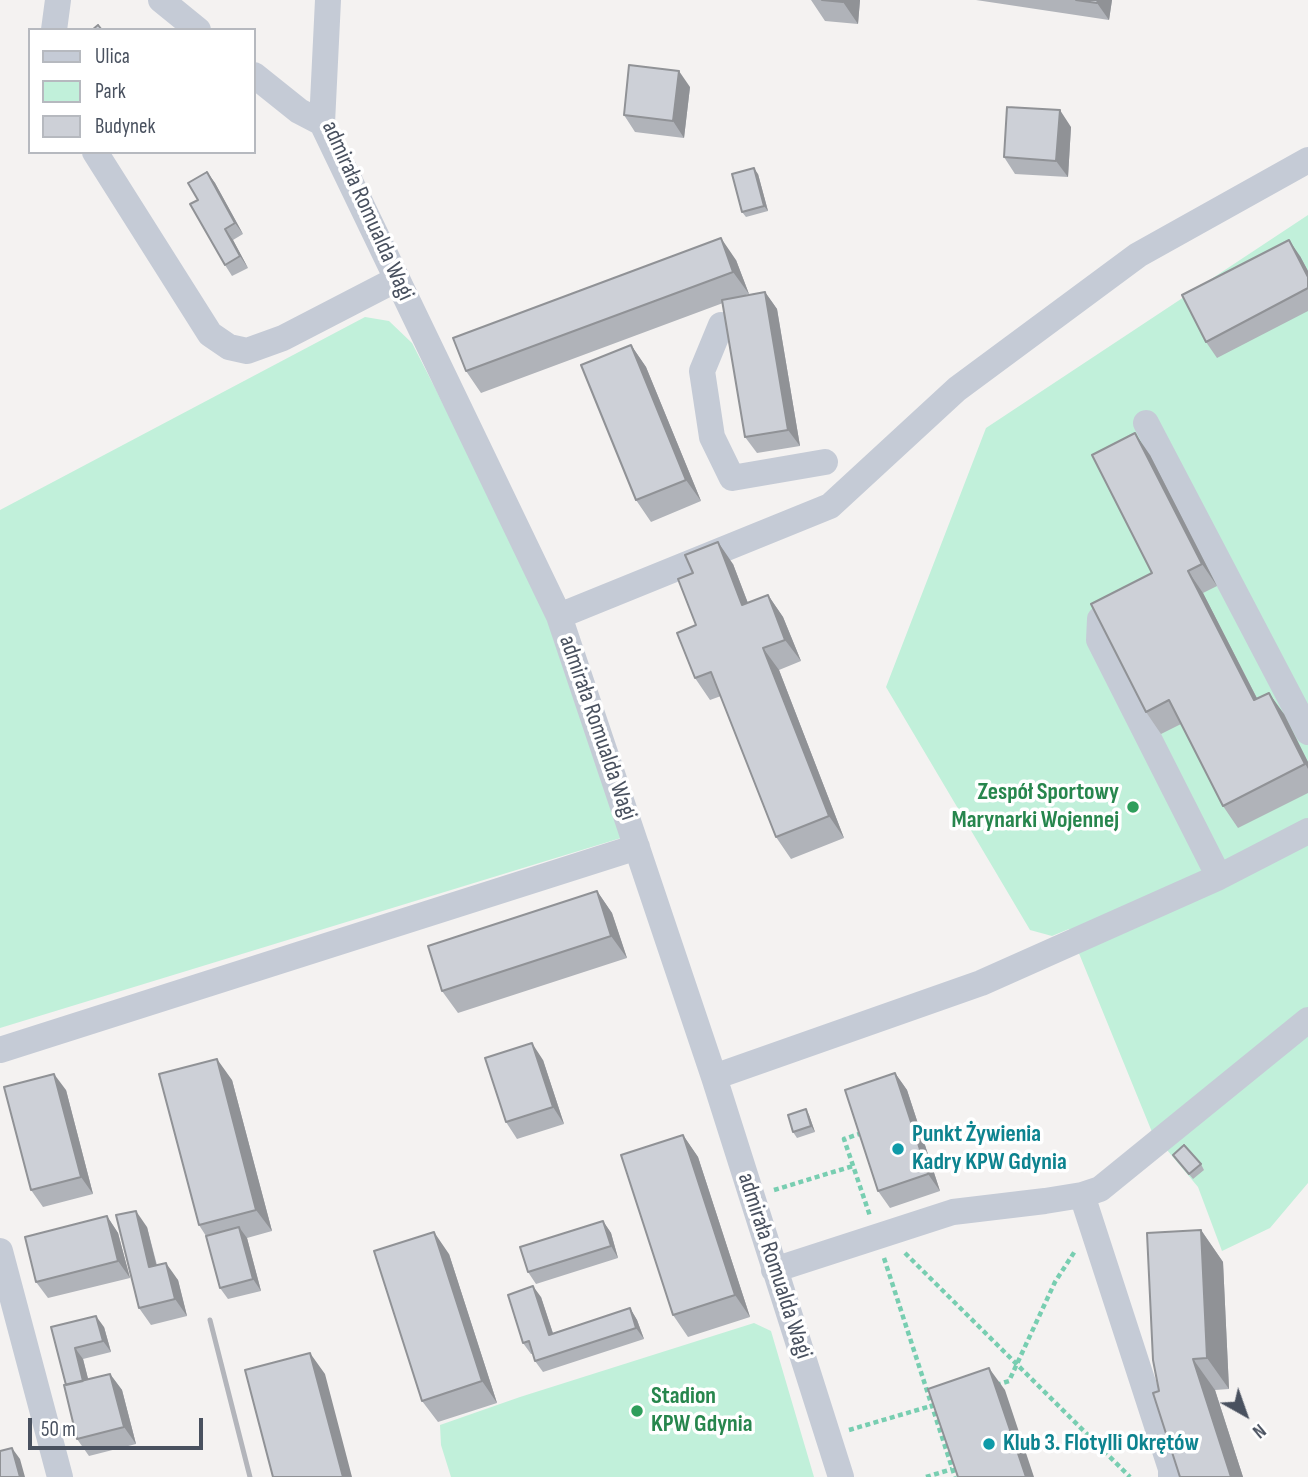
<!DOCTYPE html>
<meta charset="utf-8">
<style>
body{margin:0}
#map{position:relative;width:1308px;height:1477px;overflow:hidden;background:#f4f2f1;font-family:"Sofia Sans Condensed",sans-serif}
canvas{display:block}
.legend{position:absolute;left:28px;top:28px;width:228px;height:126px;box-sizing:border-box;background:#fff;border:2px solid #b6b9bf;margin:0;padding:9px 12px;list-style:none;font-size:21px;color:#49515f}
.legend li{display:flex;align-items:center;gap:14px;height:35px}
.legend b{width:35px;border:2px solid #b6b9bf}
.north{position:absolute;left:1210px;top:1379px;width:70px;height:70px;-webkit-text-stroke:5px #fff;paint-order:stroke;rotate:140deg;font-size:19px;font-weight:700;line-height:28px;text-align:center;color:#49515f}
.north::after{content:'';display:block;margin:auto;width:24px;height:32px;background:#49515f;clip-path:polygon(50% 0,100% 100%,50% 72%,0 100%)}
.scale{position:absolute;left:28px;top:1418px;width:175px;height:32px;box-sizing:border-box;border:4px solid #49515f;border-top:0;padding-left:9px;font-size:21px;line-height:24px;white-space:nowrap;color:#49515f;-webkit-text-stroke:5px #fff;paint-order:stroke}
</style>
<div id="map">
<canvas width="1308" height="1477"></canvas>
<ul class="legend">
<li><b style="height:9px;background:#c5cbd6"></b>Ulica</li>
<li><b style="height:19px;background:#c1f0da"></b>Park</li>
<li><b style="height:19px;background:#cdd0d7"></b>Budynek</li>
</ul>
<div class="north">N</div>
<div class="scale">50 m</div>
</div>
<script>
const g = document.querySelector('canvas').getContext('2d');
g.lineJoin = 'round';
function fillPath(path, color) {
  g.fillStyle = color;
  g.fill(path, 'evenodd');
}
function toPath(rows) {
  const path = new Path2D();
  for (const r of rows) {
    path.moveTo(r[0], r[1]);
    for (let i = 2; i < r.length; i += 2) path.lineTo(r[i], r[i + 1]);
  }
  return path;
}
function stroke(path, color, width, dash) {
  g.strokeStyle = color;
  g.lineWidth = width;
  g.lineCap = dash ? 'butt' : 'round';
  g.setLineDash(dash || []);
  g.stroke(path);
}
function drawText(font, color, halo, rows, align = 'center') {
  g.font = font + ' "Sofia Sans Condensed",sans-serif';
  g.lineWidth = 7;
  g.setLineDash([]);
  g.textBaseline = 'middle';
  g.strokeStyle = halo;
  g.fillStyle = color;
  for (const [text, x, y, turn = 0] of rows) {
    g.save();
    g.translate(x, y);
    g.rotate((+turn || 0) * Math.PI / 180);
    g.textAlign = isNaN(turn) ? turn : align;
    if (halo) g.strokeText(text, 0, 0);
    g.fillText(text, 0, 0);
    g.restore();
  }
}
fillPath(toPath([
 [1308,215,1308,1183,1270,1228,1222,1251,1198,1187,1152,1132,1069,929,1052,936,1030,930,886,687,986,428],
 [365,317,389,321,412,343,498,511,563,653,621,838,0,1028,0,510],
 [754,1323,771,1331,814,1477,451,1477,441,1445,440,1425,520,1397]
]), '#c1f0da');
stroke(toPath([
 [862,1133,844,1139,870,1216],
 [774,1190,853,1166],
 [905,1253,1130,1477],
 [884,1258,955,1477],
 [996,1385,1009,1381,1055,1282,1075,1251],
 [849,1430,931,1406],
 [926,1477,952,1469]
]), '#78ceb1', 4.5, [5, 3.5]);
stroke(toPath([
 [161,0,198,30],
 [328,0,322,123,559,616,714,1077,841,1477],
 [54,30,58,0],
 [254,75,299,111,322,123],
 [95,152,210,334,229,347,247,351,283,338,397,279],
 [721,325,702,371,712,437,732,478,825,462],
 [1146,423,1308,732],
 [559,616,830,506,957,389,1138,255,1308,160],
 [1100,619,1099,640,1219,877],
 [0,1050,637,847],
 [714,1077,981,983,1219,877,1308,831],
 [1082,1195,1171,1469,1171,1477],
 [0,1251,60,1477],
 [774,1270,953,1212,1045,1201,1082,1195,1100,1189,1308,1020]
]), '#c5cbd6', 26);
stroke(toPath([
 [210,1320,250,1477]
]), '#b3b5bb', 5);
fillPath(toPath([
 [811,0,860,0,858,24,825,21],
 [976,0,1112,0,1109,20],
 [690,87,684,138,635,132,624,115],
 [1071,127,1068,177,1015,174,1004,157],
 [207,172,215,183,243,234,233,240,248,268,232,276,225,265,198,200],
 [758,174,768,211,746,217,742,212],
 [1300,256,1308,271,1308,311,1217,358,1206,342],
 [736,260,749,294,742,296,765,292,777,309,800,446,757,453,745,437,723,303,481,393,466,371],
 [631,345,646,367,701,501,651,522,636,500],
 [1150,455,1217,586,1203,593,1257,698,1284,714,1308,762,1308,793,1238,828,1223,806,1181,724,1161,734,1146,712,1152,573],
 [733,564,748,603,768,595,783,617,801,661,779,670,844,838,791,859,776,837,721,696,710,700,695,678,696,625],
 [597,891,612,913,627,958,458,1013,442,991],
 [543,1060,564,1124,517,1139,506,1122],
 [895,1073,907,1090,940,1191,890,1208,878,1191],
 [232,1080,272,1231,247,1238,261,1291,228,1299,220,1288,206,1236,199,1225],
 [66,1090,93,1194,43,1207,31,1190],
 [806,1109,809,1115,815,1132,797,1138,793,1132],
 [683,1135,698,1157,750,1317,688,1337,673,1315],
 [1173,1155,1201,1164,1204,1170,1193,1179],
 [107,1216,118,1233,130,1278,48,1298,36,1282],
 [603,1221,611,1233,618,1258,536,1284,528,1272],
 [147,1227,157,1265,178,1280,187,1316,151,1325,139,1308],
 [1201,1230,1223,1262,1229,1389,1215,1390,1243,1477,1180,1477,1159,1391],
 [449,1254,497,1403,438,1422,422,1401],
 [541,1297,553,1333,630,1308,637,1320,644,1339,543,1372,535,1361,533,1354,531,1354,523,1343],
 [51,1327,104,1327,111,1352,83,1359,88,1379,110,1374,122,1390,136,1444,89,1456,77,1439,66,1385]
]), '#b0b3b9');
fillPath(toPath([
 [843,0,860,0,858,24,843,2],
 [1098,0,1112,0,1109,20,1097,3],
 [679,71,690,87,684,138,673,121],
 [1060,110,1071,127,1068,177,1056,161],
 [754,168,758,174,768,211,764,206],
 [207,172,215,183,243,234,235,223],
 [225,229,233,240,248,268,240,256],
 [721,238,736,260,749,294,733,272],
 [1289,240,1300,256,1308,271,1308,277],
 [765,292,777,309,800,446,788,430],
 [631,345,646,367,701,501,686,480],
 [1135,433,1150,455,1217,586,1202,564],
 [718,542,733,564,757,627,742,605],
 [1188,571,1203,593,1269,722,1254,700],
 [768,595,783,617,801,661,785,640],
 [763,648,779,670,844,838,829,816],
 [1269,693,1284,714,1308,762,1308,769],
 [597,891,612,913,627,958,611,936],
 [532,1043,543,1060,564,1124,553,1107],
 [217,1059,232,1080,272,1231,256,1210],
 [895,1073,907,1090,940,1191,928,1174],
 [54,1074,66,1090,93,1194,81,1177],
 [806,1109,809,1115,815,1132,811,1126],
 [683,1135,698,1157,750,1317,735,1295],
 [136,1211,147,1227,161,1284,149,1267],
 [107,1216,118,1233,130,1278,118,1261],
 [603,1221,611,1233,618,1258,611,1246],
 [239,1227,247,1238,261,1291,253,1279],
 [1201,1230,1223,1262,1229,1389,1207,1358],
 [434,1232,449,1254,497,1403,482,1381],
 [166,1263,178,1280,187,1316,175,1299],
 [533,1286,541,1297,557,1346,549,1335],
 [630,1308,637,1320,644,1339,636,1328],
 [96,1316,104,1327,111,1352,103,1341],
 [75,1348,83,1359,93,1398,85,1387],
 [310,1353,325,1374,352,1477,343,1477],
 [1193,1359,1215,1390,1243,1477,1231,1477],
 [989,1368,1005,1390,1034,1477,1026,1477],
 [110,1374,122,1390,136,1444,124,1427],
 [12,1448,20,1459,25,1477,20,1477]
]), '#909296');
const building = toPath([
 [822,0,843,0,843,2,822,0],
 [1076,0,1098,0,1097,3,1076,0],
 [98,25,102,30,92,30,98,25],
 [629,65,679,71,673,121,624,115,629,65],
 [1007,107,1060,110,1056,161,1004,157,1007,107],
 [754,168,764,206,742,212,732,174,754,168],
 [207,172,235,223,225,229,240,256,225,265,190,204,198,200,188,183,207,172],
 [721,238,733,272,466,371,453,338,721,238],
 [1289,240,1308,277,1308,288,1206,342,1182,295,1289,240],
 [765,292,788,430,745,437,722,300,765,292],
 [631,345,686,480,636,500,581,365,631,345],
 [1135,433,1202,564,1188,571,1254,700,1269,693,1305,764,1223,806,1169,700,1146,712,1091,604,1152,573,1092,455,1135,433],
 [718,542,742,605,768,595,785,640,763,648,829,816,776,837,711,672,695,678,677,633,696,625,678,579,693,573,685,555,718,542],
 [597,891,611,936,442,991,428,946,597,891],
 [532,1043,553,1107,506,1122,485,1058,532,1043],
 [217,1059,256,1210,199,1225,159,1074,217,1059],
 [895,1073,928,1174,878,1191,845,1090,895,1073],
 [54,1074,81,1177,31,1190,4,1087,54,1074],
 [806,1109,811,1126,793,1132,788,1115,806,1109],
 [683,1135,735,1295,673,1315,621,1155,683,1135],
 [1184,1145,1201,1164,1189,1174,1173,1155,1184,1145],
 [136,1211,149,1267,166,1263,175,1299,139,1308,116,1215,136,1211],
 [107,1216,118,1261,36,1282,25,1237,107,1216],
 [603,1221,611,1246,528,1272,520,1247,603,1221],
 [239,1227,253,1279,220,1288,206,1236,239,1227],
 [1201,1230,1207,1358,1193,1359,1231,1477,1180,1477,1153,1393,1159,1391,1153,1360,1147,1233,1201,1230],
 [434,1232,482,1381,422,1401,374,1251,434,1232],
 [533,1286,549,1335,630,1308,636,1328,535,1361,529,1341,523,1343,508,1295,533,1286],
 [96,1316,103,1341,75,1348,83,1381,66,1385,51,1327,96,1316],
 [310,1353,343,1477,273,1477,245,1370,310,1353],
 [989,1368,1026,1477,958,1477,928,1389,989,1368],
 [110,1374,124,1427,77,1439,64,1385,110,1374],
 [12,1448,20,1477,0,1477,0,1451,12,1448]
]);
fillPath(building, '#cdd0d7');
stroke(building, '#909296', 2);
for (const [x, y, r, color] of [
 [1133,807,7,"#2e9e5b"],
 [898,1149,7,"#0f9aa8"],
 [637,1411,7,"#2e9e5b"],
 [989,1444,7,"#0f9aa8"]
]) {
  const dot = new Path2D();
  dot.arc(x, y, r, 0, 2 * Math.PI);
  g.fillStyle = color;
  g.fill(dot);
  stroke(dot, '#fff', 2.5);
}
drawText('24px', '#49515f', '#fff', [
 ["admirała Romualda Wagi",367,211,66],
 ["admirała Romualda Wagi",597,728,71],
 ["admirała Romualda Wagi",774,1266,72]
]);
drawText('bold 24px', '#27864d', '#fff', [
 ["Zespół Sportowy",1119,793],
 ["Marynarki Wojennej",1119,821],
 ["Stadion",651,1397,"left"],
 ["KPW Gdynia",651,1425,"left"]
], 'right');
drawText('bold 24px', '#0d838f', '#fff', [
 ["Punkt Żywienia",912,1135],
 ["Kadry KPW Gdynia",912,1163],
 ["Klub 3. Flotylli Okrętów",1003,1444]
], 'left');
</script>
